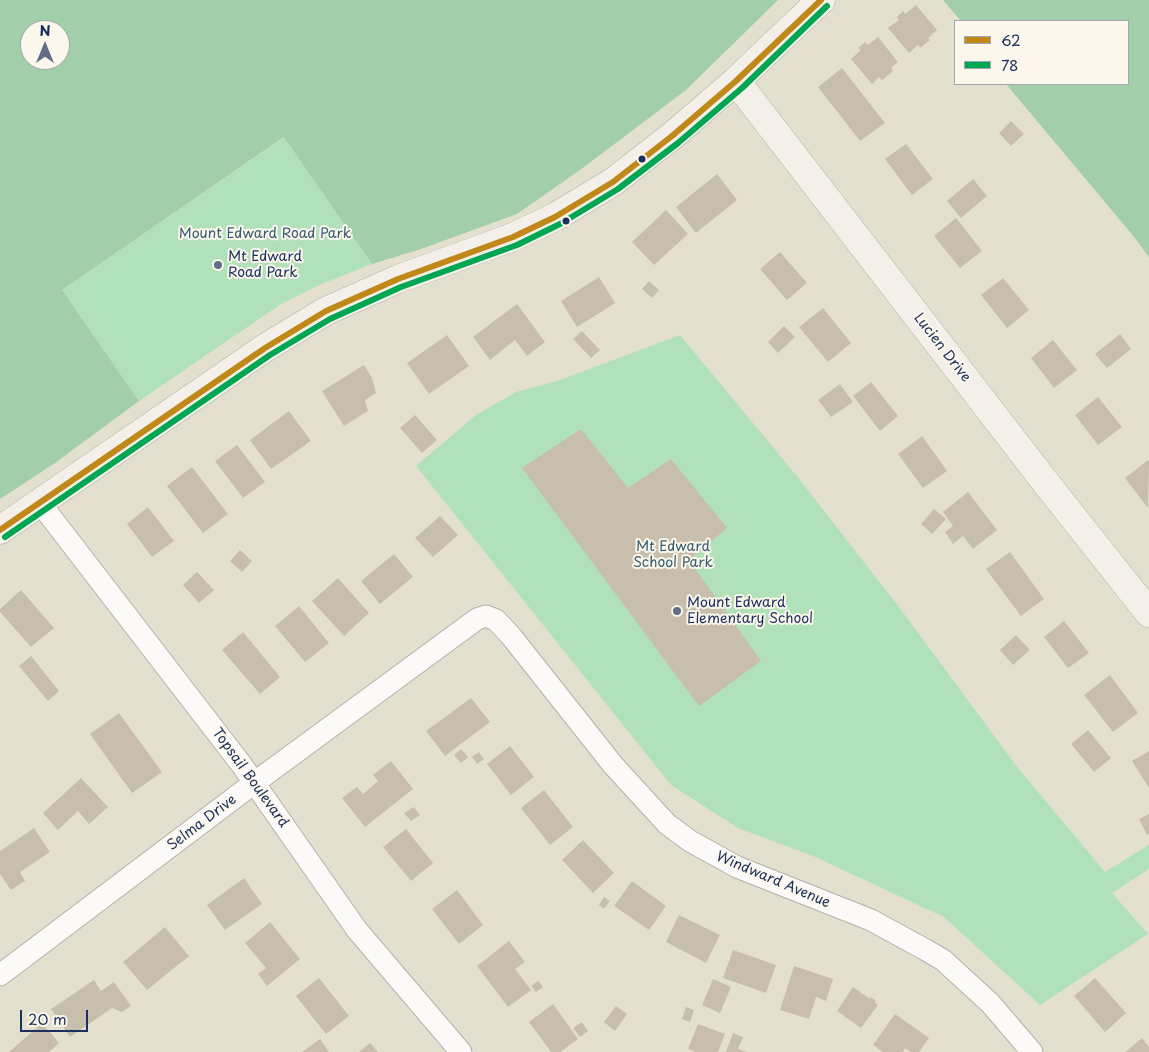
<!DOCTYPE html>
<style>
body{margin:0}
#map{position:relative;width:1149px;height:1052px;overflow:hidden;background:#e4e0cf;font-family:"Playpen Sans",sans-serif}
canvas{display:block}
.legend{position:absolute;left:954px;top:20px;width:175px;height:65px;box-sizing:border-box;background:#fbf7ec;border:1px solid #a1a7b3;margin:0;padding:6px 9px;list-style:none;font-size:15px;color:#1b2f5e}
.legend li{display:flex;align-items:center;gap:10px;height:25px}
.legend b{width:25px;border:1px solid #a1a7b3}
.north{position:absolute;left:20px;top:20px;width:50px;height:50px;box-sizing:border-box;background:#fbf7ec;border:1px solid #a1a7b3;border-radius:50%;rotate:0deg;font-size:14px;font-weight:700;line-height:20px;text-align:center;color:#1b2f5e}
.north::after{content:'';display:block;margin:auto;width:18px;height:22px;background:#616d86;clip-path:polygon(50% 0,100% 100%,50% 72%,0 100%)}
.scale{position:absolute;left:20px;top:1010px;width:68px;height:22px;box-sizing:border-box;border:2px solid #1b2f5e;border-top:0;padding-left:6px;font-size:15px;line-height:18px;white-space:nowrap;color:#1b2f5e;-webkit-text-stroke:4px #fbf7ec;paint-order:stroke}
</style>
<div id="map">
<canvas width="1149" height="1052"></canvas>
<ul class="legend">
<li><b style="height:6px;background:#c08818"></b>62</li>
<li><b style="height:6px;background:#00a651"></b>78</li>
</ul>
<div class="north">N</div>
<div class="scale">20 m</div>
</div>
<script>
const g = document.querySelector('canvas').getContext('2d');
g.lineJoin = 'round';
function fillPath(path, color) {
  g.fillStyle = color;
  g.fill(path, 'evenodd');
}
function toPath(rows) {
  const path = new Path2D();
  for (const r of rows) {
    path.moveTo(r[0], r[1]);
    for (let i = 2; i < r.length; i += 2) path.lineTo(r[i], r[i + 1]);
  }
  return path;
}
function stroke(path, color, width, dash) {
  g.strokeStyle = color;
  g.lineWidth = width;
  g.lineCap = dash ? 'butt' : 'round';
  g.setLineDash(dash || []);
  g.stroke(path);
}
function drawText(font, color, halo, rows, align = 'center') {
  g.font = font + ' "Playpen Sans",sans-serif';
  g.lineWidth = 4;
  g.setLineDash([]);
  g.textBaseline = 'middle';
  g.strokeStyle = halo;
  g.fillStyle = color;
  for (const [text, x, y, turn = 0] of rows) {
    g.save();
    g.translate(x, y);
    g.rotate((+turn || 0) * Math.PI / 180);
    g.textAlign = isNaN(turn) ? turn : align;
    if (halo) g.strokeText(text, 0, 0);
    g.fillText(text, 0, 0);
    g.restore();
  }
}
fillPath(toPath([
 [285,137,372,264,319,285,281,304,139,401,62,290],
 [680,335,796,475,899,607,1018,768,1105,872,1149,845,1149,869,1112,893,1148,934,1040,1005,944,917,813,856,738,828,671,785,416,466,476,415,516,392,560,380]
]), '#b0e1b9');
fillPath(toPath([
 [0,0,778,0,686,90,580,170,517,214,421,249,372,264,284,137,62,290,139,401,55,463,0,499],
 [30,30,60,30,60,60,30,60],
 [943,0,1149,0,1149,257,1130,232,1006,84,1128,84,1128,21,961,21]
]), '#a2ceaa');
fillPath(toPath([
 [916,5,937,30,928,38,930,40,920,48,918,45,909,53,888,28,899,20,897,17,903,11,905,14],
 [878,37,898,62,891,68,893,71,882,80,879,77,872,84,851,59,861,50,858,48,865,42,868,45],
 [842,68,885,123,860,141,818,87],
 [1011,121,1024,134,1011,146,999,133],
 [906,144,933,179,912,195,885,159],
 [717,174,737,200,696,233,676,207],
 [973,179,987,196,961,218,947,201],
 [666,210,688,234,654,265,632,242],
 [956,218,982,251,960,268,934,236],
 [780,252,807,283,787,300,760,269],
 [599,277,615,303,577,327,561,301],
 [1003,278,1029,310,1007,328,981,295],
 [649,281,659,290,652,298,642,289],
 [517,304,545,342,527,356,515,340,490,360,473,337],
 [823,308,851,343,828,362,799,327],
 [784,326,795,337,778,353,768,342],
 [582,331,600,350,591,358,573,339],
 [1120,334,1131,349,1107,368,1095,354],
 [447,335,469,366,429,394,407,363],
 [1053,340,1077,370,1054,388,1031,358],
 [364,365,372,378,376,393,365,400,368,411,344,426,322,391],
 [871,382,898,416,880,431,853,396],
 [840,384,853,402,831,417,818,400],
 [1098,397,1122,427,1098,445,1075,415],
 [289,411,311,441,271,469,250,440],
 [415,415,437,440,422,453,400,428],
 [581,429,628,488,671,459,727,528,689,560,761,661,699,706,522,468],
 [922,436,947,471,923,488,898,454],
 [237,445,265,482,243,498,215,461],
 [1148,460,1149,462,1148,508,1125,478],
 [192,467,228,514,203,533,167,486],
 [968,492,997,530,973,549,963,536,953,544,945,532,953,526,943,512],
 [148,507,174,541,152,557,127,524],
 [934,509,946,519,932,534,921,524],
 [440,516,458,535,433,557,415,538],
 [240,550,252,561,242,572,230,561],
 [1010,552,1044,599,1021,616,986,569],
 [394,554,413,577,380,604,361,581],
 [197,572,214,590,199,603,183,585],
 [338,578,369,613,344,636,312,601],
 [21,590,54,628,31,647,0,612,0,609],
 [299,606,329,643,305,662,275,626],
 [1064,621,1089,653,1068,668,1044,637],
 [243,632,280,677,260,694,222,650],
 [1016,635,1030,650,1013,665,1000,650],
 [31,656,59,691,48,701,19,666],
 [1110,675,1138,713,1113,732,1084,695],
 [471,698,490,722,445,756,426,731],
 [119,713,162,772,132,793,90,734],
 [1088,730,1111,758,1094,772,1071,744],
 [510,746,534,777,511,795,487,764],
 [461,749,468,757,461,763,454,755],
 [1149,751,1149,788,1132,761],
 [479,752,484,759,477,764,472,757],
 [391,761,413,789,365,827,342,798,357,787,363,794,378,781,373,775],
 [81,778,108,807,89,824,78,811,58,830,43,813],
 [544,790,573,827,550,845,521,808],
 [414,807,420,815,411,821,404,813],
 [1149,814,1149,834,1147,835,1139,819],
 [34,828,50,852,20,872,25,881,11,890,0,874,0,851],
 [406,829,433,863,411,881,383,847],
 [583,840,614,873,593,893,562,860],
 [244,878,262,904,225,930,207,905],
 [632,881,666,906,649,930,614,906],
 [457,890,483,925,459,944,432,909],
 [604,897,610,901,604,909,599,905],
 [679,915,720,935,706,963,666,942],
 [270,922,300,959,267,986,258,974,266,968,245,943],
 [165,927,189,956,147,990,123,962],
 [509,941,525,962,515,969,531,990,508,1007,477,966],
 [733,950,776,965,766,993,723,978],
 [794,966,833,979,826,1001,816,997,809,1019,780,1010],
 [319,978,349,1016,326,1034,296,996],
 [1095,978,1126,1013,1105,1032,1074,996],
 [713,979,731,987,720,1013,702,1005],
 [94,980,101,991,114,982,131,1006,122,1012,112,1008,70,1037,51,1009],
 [538,981,543,987,536,992,531,986],
 [853,987,870,999,871,997,876,1001,875,1003,878,1005,861,1028,837,1011],
 [553,1004,578,1039,560,1052,551,1052,529,1022],
 [616,1006,627,1014,615,1031,604,1022],
 [686,1007,694,1010,690,1022,682,1019],
 [895,1014,929,1038,919,1052,911,1052,905,1048,903,1052,883,1052,873,1045],
 [582,1022,588,1031,580,1037,573,1028],
 [42,1023,59,1043,49,1052,9,1052],
 [698,1024,725,1034,718,1052,695,1052,688,1049],
 [733,1033,743,1037,738,1049,747,1052,726,1052],
 [1142,1038,1149,1047,1149,1052,1125,1052],
 [320,1039,329,1052,302,1052],
 [370,1043,378,1052,359,1052]
]), '#c8bead');
const street = toPath([
 [40,503,241,764,357,930,461,1052],
 [0,975,254,783,477,619,486,616,496,620,511,636,613,765,667,824,690,841,737,867,871,920,926,950,943,960,990,1003,1032,1052]
]);
const secondary = toPath([
 [736,81,1046,483,1149,613],
 [0,530,265,348,326,311,398,279,513,237,555,217,613,182,672,136,736,81,821,0]
]);
stroke(street, '#b2b1ab', 23);
stroke(secondary, '#b2b1ab', 29);
stroke(street, '#fbfaf8', 21);
stroke(secondary, '#f4f0e9', 28);
stroke(toPath([
 [0,530,265,348,326,311,398,279,513,237,555,217,613,182,672,136,736,81,821,0]
]), '#c08818', 6);
stroke(toPath([
 [5,537,270,355,330,319,401,287,517,245,560,224,618,189,678,143,742,88,827,6]
]), '#00a651', 6);
for (const [x, y, r, color] of [
 [642,159,4.5,"#1b2f5e"],
 [566,221,4.5,"#1b2f5e"],
 [218,265,5,"#616d86"],
 [677,611,5,"#616d86"]
]) {
  const dot = new Path2D();
  dot.arc(x, y, r, 0, 2 * Math.PI);
  g.fillStyle = color;
  g.fill(dot);
  stroke(dot, '#fbf7ec', 2);
}
drawText('14px', '#365c70', '#fbf7ec', [
 ["Mount Edward Road Park",265,234],
 ["Mt Edward",673,547],
 ["School Park",673,563]
]);
drawText('14px', '#1b2f5e', '#fbf7ec', [
 ["Mt Edward",228,257],
 ["Road Park",228,273],
 ["Mount Edward",687,603],
 ["Elementary School",687,619]
], 'left');
drawText('14px', '#1b2f5e', '#fbf7ec', [
 ["Lucien Drive",942,348,52],
 ["Topsail Boulevard",250,778,54],
 ["Selma Drive",202,823,-37],
 ["Windward Avenue",773,880,23]
]);
</script>
